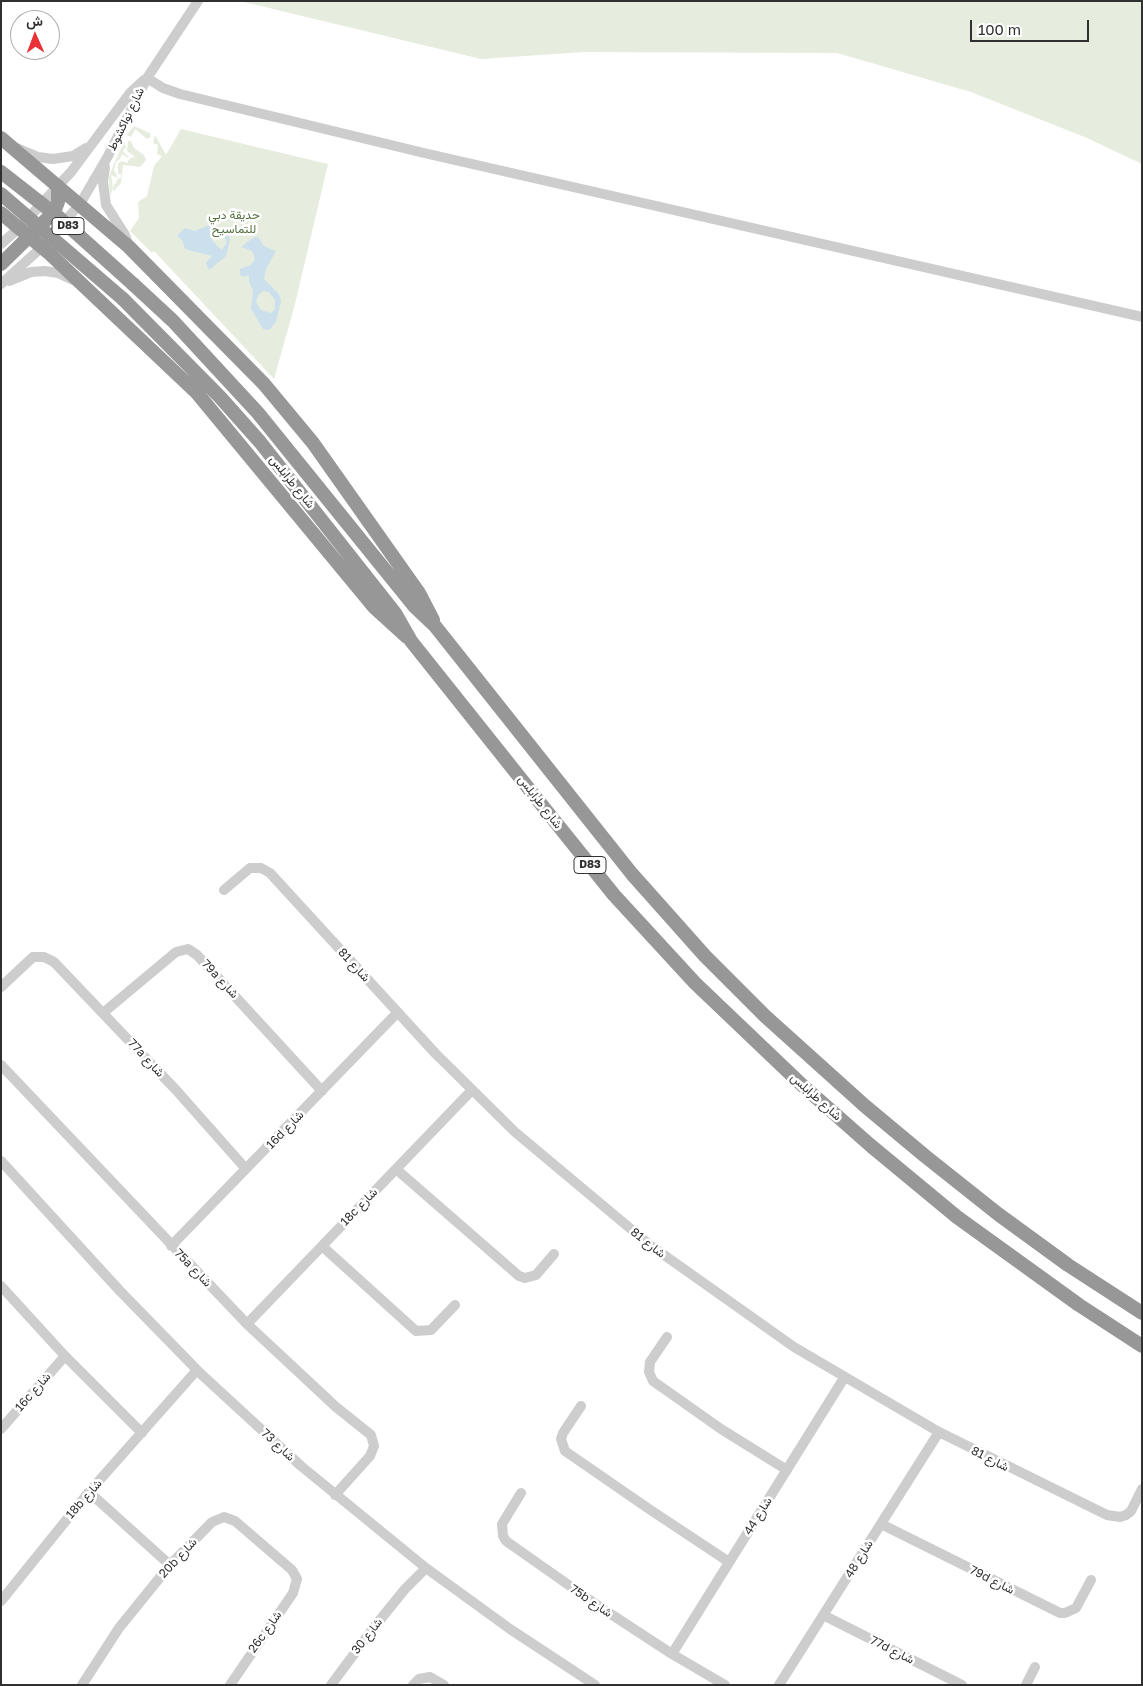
<!DOCTYPE html>
<meta charset="utf-8">
<style>
body{margin:0}
#map{position:relative;width:1143px;height:1686px;overflow:hidden;background:#fff;font-family:"Golos Text",Vazirmatn,sans-serif}
canvas{display:block}
.frame{position:absolute;inset:0;border:2px solid #303030;pointer-events:none}
.north{position:absolute;left:10px;top:10px;width:50px;height:50px;box-sizing:border-box;background:#fff;border:1px solid #acacac;border-radius:50%;rotate:358deg;font-size:14px;font-weight:700;line-height:20px;text-align:center;color:#303030}
.north::after{content:'';display:block;margin:auto;width:18px;height:22px;background:#e93138;clip-path:polygon(50% 0,100% 100%,50% 72%,0 100%)}
.scale{position:absolute;left:970px;top:20px;width:119px;height:22px;box-sizing:border-box;border:2px solid #303030;border-top:0;padding-left:6px;font-size:15px;line-height:18px;white-space:nowrap;color:#303030;-webkit-text-stroke:4px #fff;paint-order:stroke}
</style>
<div id="map">
<canvas width="1143" height="1686"></canvas>
<div class="frame"></div>
<div class="north">ش</div>
<div class="scale">100 m</div>
</div>
<script>
const g = document.querySelector('canvas').getContext('2d');
g.lineJoin = 'round';
function fillPath(path, color) {
  g.fillStyle = color;
  g.fill(path, 'evenodd');
}
function toPath(rows) {
  const path = new Path2D();
  for (const r of rows) {
    path.moveTo(r[0], r[1]);
    for (let i = 2; i < r.length; i += 2) path.lineTo(r[i], r[i + 1]);
  }
  return path;
}
function stroke(path, color, width, dash) {
  g.strokeStyle = color;
  g.lineWidth = width;
  g.lineCap = dash ? 'butt' : 'round';
  g.setLineDash(dash || []);
  g.stroke(path);
}
function drawText(font, color, halo, rows, align = 'center') {
  g.font = font + ' "Golos Text",Vazirmatn,sans-serif';
  g.lineWidth = 5;
  g.setLineDash([]);
  g.textBaseline = 'middle';
  g.strokeStyle = halo;
  g.fillStyle = color;
  for (const [text, x, y, turn = 0] of rows) {
    g.save();
    g.translate(x, y);
    g.rotate((+turn || 0) * Math.PI / 180);
    g.textAlign = isNaN(turn) ? turn : align;
    if (halo) g.strokeText(text, 0, 0);
    g.fillText(text, 0, 0);
    g.restore();
  }
}
fillPath(toPath([
 [240,1,1142,1,1142,164,1087,138,971,92,837,53,584,52,481,59],
 [134,126,150,133,151,137,147,139,135,129,131,137,127,135,124,142,126,147,123,151,129,157,128,158,122,154,120,159,116,162,114,170,118,178,111,175,113,188,110,196,109,177,113,166,128,133],
 [181,129,328,164,295,304,274,379,154,251,152,253,130,231,139,218,138,202,147,196,154,166,162,156,157,154,158,145,153,143,155,135,166,155],
 [128,141,131,141,134,148,144,155,146,160,140,167,123,165,121,183,113,192,114,184,117,183,116,181,121,177,121,174,118,174,118,163,122,161,127,163,130,158,135,157,127,151]
]), '#e6edde');
fillPath(toPath([
 [209,225,212,228,210,237,217,246,222,250,227,242,218,226,228,233,230,239,226,256,209,270,206,263,212,256,185,249,182,240,177,236,185,228,195,231],
 [254,237,258,237,264,246,276,251,266,269,264,279,279,294,281,301,276,322,269,330,263,329,251,309,253,290,249,282,249,275,243,277,240,274,240,269,251,265,255,259,252,251,241,247],
 [263,291,269,292,275,300,275,309,271,313,261,310,256,302,258,295]
]), '#cbdfed');
stroke(toPath([
 [147,78,163,88,180,94,424,153,1142,317],
 [17,148,38,157,53,159,73,156,86,148],
 [105,167,103,182,106,205,125,235,129,246],
 [1,244,20,227,71,172,130,93,144,80],
 [9,281,31,272,45,271,58,273,73,280],
 [1,284,42,247,80,204,108,156,147,78,198,1],
 [224,890,250,868,261,868,270,873,435,1053,515,1132,650,1245,794,1347,939,1432,1107,1515,1120,1517,1126,1515,1131,1511,1142,1489],
 [1,987,33,957,44,957,54,962,176,1090,246,1169],
 [103,1013,176,952,188,949,197,955,322,1091],
 [1,1065,247,1324,336,1407,371,1435,374,1446,370,1456,335,1495],
 [1,1161,120,1291,201,1374,301,1466,426,1568,510,1629,595,1685],
 [396,1169,519,1276,525,1278,536,1275,554,1254],
 [171,1246,398,1012],
 [322,1246,416,1331,431,1330,455,1305],
 [1,1286,65,1356,142,1433],
 [247,1324,472,1090],
 [667,1337,650,1362,649,1372,653,1381,721,1429,787,1470],
 [581,1406,563,1433,561,1439,565,1451,649,1509,729,1562],
 [1,1429,65,1356],
 [89,1492,170,1565],
 [521,1493,502,1524,503,1536,506,1541,597,1605,672,1654,725,1685],
 [881,1524,1060,1613,1065,1613,1076,1608,1091,1580],
 [1,1601,89,1492,197,1370],
 [823,1615,962,1685],
 [672,1654,844,1378],
 [82,1685,119,1628,170,1565,212,1522,224,1517,235,1521,292,1570,297,1579,293,1593,230,1685],
 [331,1685,375,1626,405,1589,426,1568],
 [413,1685,419,1679,430,1677,444,1685],
 [779,1685,939,1432],
 [1026,1685,1035,1667]
]), '#cdcdcd', 10);
stroke(toPath([
 [1,138,129,247,264,384,313,443,419,593,433,620],
 [1,213,50,254,197,393,374,607,407,637],
 [1,264,54,212,58,202,58,186],
 [133,284,173,321,258,413,415,607,435,626,632,874,705,956,765,1016,865,1106,925,1156,998,1214,1068,1265,1142,1313],
 [123,299,220,397,260,442,395,613,411,641,545,809,614,895,695,983,802,1085,870,1145,957,1217,1079,1305,1142,1346]
]), '#979797', 14);
stroke(toPath([
 [1,172,56,215,133,284],
 [1,194,123,299]
]), '#979797', 14);
for (const [x, y, w] of [
 [68,226,32],
 [590,865,32]
]) {
  const box = new Path2D();
  box.roundRect(x - w / 2, y - 8.5, w, 17, 4);
  g.fillStyle = '#fff';
  g.fill(box);
  stroke(box, '#303030', 1);
}
drawText('bold 11px', '#303030', null, [
 ["D83",68,226],
 ["D83",590,865]
]);
drawText('12px', '#303030', '#fff', [
 ["شارع نواكشوط",126,119,-64],
 ["شارع طرابلس",292,482,51],
 ["شارع طرابلس",540,802,52],
 ["شارع 81",354,965,47],
 ["79a شارع",220,979,47],
 ["77a شارع",146,1058,47],
 ["شارع طرابلس",816,1097,42],
 ["16d شارع",285,1130,-46],
 ["18c شارع",359,1207,-46],
 ["شارع 81",648,1243,38],
 ["75a شارع",193,1268,46],
 ["16c شارع",33,1392,-49],
 ["شارع 73",278,1445,43],
 ["شارع 81",990,1459,27],
 ["18b شارع",84,1499,-49],
 ["شارع 44",758,1516,-58],
 ["20b شارع",178,1558,-47],
 ["شارع 48",859,1559,-58],
 ["79d شارع",992,1580,27],
 ["75b شارع",591,1601,34],
 ["26c شارع",265,1632,-55],
 ["شارع 30",367,1636,-52],
 ["77d شارع",892,1650,27]
]);
drawText('12px', '#526e3c', '#fff', [
 ["حديقة دبي",234,215],
 ["للتماسيح",234,229]
]);
</script>
